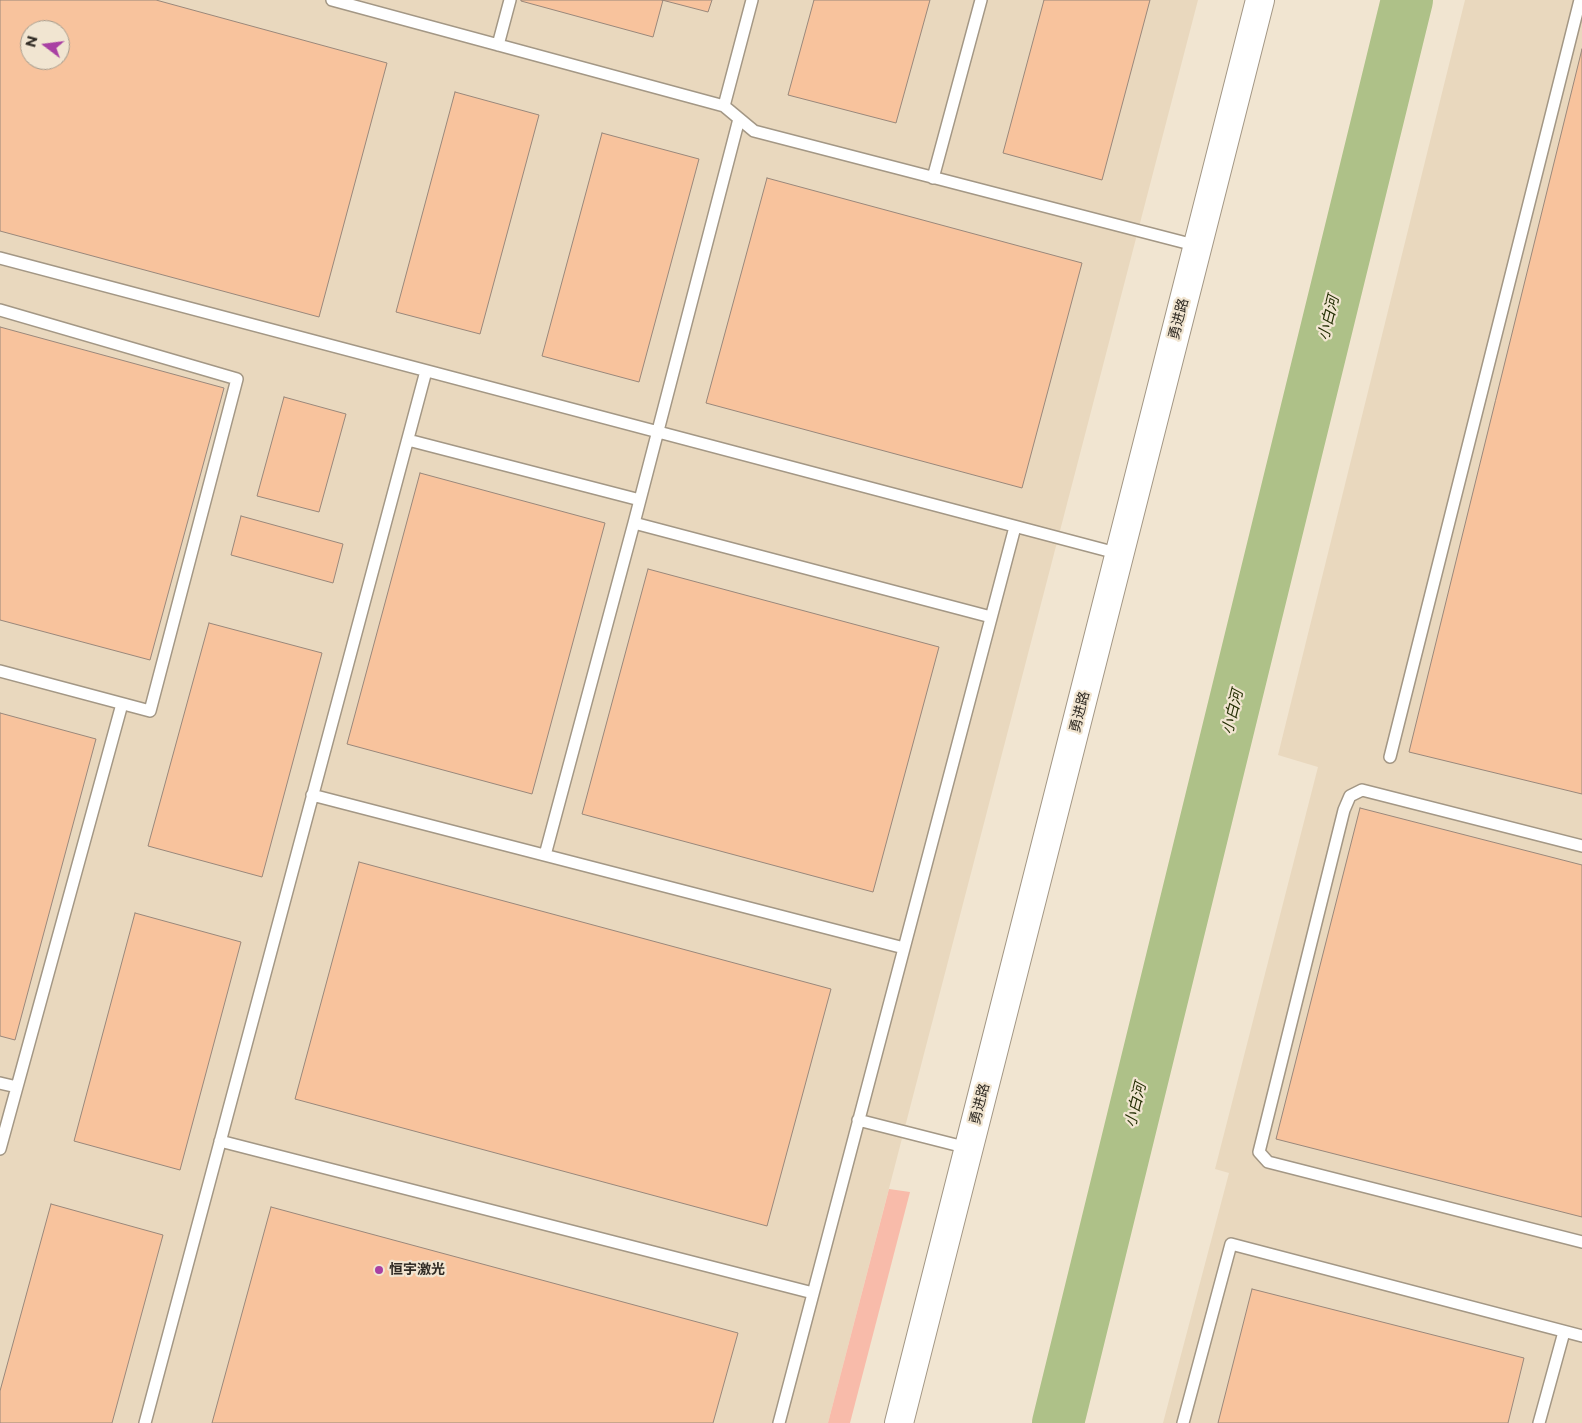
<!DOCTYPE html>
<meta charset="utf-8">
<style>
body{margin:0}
#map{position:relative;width:1582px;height:1423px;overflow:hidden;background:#f1e5d1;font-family:Montserrat,sans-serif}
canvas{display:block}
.north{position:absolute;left:20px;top:20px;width:50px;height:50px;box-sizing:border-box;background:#f1e5d1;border:1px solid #a49b8c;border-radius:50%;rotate:285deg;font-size:14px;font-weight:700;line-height:20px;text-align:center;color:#302b24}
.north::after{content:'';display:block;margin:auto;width:18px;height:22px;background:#a940a3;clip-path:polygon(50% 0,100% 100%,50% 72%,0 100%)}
</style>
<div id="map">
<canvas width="1582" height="1423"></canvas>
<div class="north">N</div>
</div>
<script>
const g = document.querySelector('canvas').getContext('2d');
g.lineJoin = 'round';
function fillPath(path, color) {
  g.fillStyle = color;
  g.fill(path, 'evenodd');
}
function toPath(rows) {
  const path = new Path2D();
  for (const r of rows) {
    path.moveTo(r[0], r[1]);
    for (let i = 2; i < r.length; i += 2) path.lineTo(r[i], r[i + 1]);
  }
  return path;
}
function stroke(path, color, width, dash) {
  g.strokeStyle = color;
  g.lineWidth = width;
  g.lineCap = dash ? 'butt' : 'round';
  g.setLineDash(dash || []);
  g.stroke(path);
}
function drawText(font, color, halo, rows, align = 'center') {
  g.font = font + ' Montserrat,"Noto Sans SC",sans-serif';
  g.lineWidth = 4.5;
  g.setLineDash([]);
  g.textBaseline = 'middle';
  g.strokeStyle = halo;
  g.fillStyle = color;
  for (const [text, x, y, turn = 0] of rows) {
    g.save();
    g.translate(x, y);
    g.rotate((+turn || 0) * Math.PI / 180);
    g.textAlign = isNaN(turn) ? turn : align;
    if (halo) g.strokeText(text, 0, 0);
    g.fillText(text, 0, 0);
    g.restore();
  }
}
fillPath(toPath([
 [0,0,1198,0,828,1423,0,1423],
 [30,30,60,30,60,60,30,60],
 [1465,0,1582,0,1582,1423,1163,1423,1229,1173,1215,1169,1318,767,1278,755]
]), '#e9d8be');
fillPath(toPath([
 [889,1189,910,1192,850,1423,828,1423]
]), '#f8bbaa');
stroke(toPath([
 [1058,1423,1407,0]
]), '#aec188', 52);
const building = toPath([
 [0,0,156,0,387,63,319,317,0,231,0,0],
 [30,30,60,30,60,60,30,60,30,30],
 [521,0,663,0,653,37,521,1,521,0],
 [662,0,712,0,708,12,662,0],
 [814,0,930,0,896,123,788,95,814,0],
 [1044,0,1150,0,1102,180,1003,153,1044,0],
 [1582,49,1582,794,1409,752,1582,49],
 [455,92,539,115,480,334,396,312,455,92],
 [602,133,699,159,639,382,542,356,602,133],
 [767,178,1082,263,1022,488,706,403,767,178],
 [0,327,224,388,150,660,0,620,0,327],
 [284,397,346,414,319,512,257,496,284,397],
 [420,473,605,523,532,794,347,744,420,473],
 [241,516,343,544,333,583,231,555,241,516],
 [648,569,939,647,873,892,582,814,648,569],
 [209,623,322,653,262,877,148,846,209,623],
 [0,713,96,739,15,1040,0,1036,0,713],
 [1360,808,1582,865,1582,1217,1276,1139,1360,808],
 [359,862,831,989,767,1226,295,1099,359,862],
 [135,913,241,942,180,1170,74,1141,135,913],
 [51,1204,163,1235,112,1423,0,1423,0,1391,51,1204],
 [271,1207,738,1333,713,1423,212,1423,271,1207],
 [1252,1289,1524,1358,1508,1423,1218,1423,1252,1289]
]);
fillPath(building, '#f8c39d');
stroke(building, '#9a887b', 1);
const lane = toPath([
 [332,0,724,106,754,131,1198,246],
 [498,45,510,0],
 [724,106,752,0],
 [933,178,981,0],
 [0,258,1120,554],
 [0,310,237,379,150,711,0,671],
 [408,440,640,500],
 [634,523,991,617],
 [1390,757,1580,0],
 [312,795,904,948],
 [1582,846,1362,790,1350,796,1344,810,1259,1152,1268,1162,1582,1242],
 [545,855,634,523,739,119],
 [0,1083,17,1087],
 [858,1120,968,1148],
 [220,1141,813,1293],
 [0,1149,122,704],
 [145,1423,426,371],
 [779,1423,1015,527],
 [1183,1423,1231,1244,1582,1336],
 [1539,1423,1564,1332]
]);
const secondary = toPath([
 [899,1423,1260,0]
]);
stroke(lane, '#a39785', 14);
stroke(secondary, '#a39785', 30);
stroke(lane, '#fff', 11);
stroke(secondary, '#fff', 28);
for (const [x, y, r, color] of [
 [379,1270,5,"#a940a3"]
]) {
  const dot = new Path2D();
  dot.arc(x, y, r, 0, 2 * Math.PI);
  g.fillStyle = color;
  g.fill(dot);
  stroke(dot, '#f1e5d1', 2);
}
drawText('14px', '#302b24', '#f1e5d1', [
 ["勇进路",1179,319,-76],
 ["勇进路",1080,712,-76],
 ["勇进路",980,1104,-76]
]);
drawText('bold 14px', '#302b24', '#f1e5d1', [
 ["恒宇激光",389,1270]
], 'left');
drawText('italic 15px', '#232e03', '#f1e5d1', [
 ["小白河",1329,318,-76],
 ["小白河",1233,712,-76],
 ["小白河",1136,1105,-76]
]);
</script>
